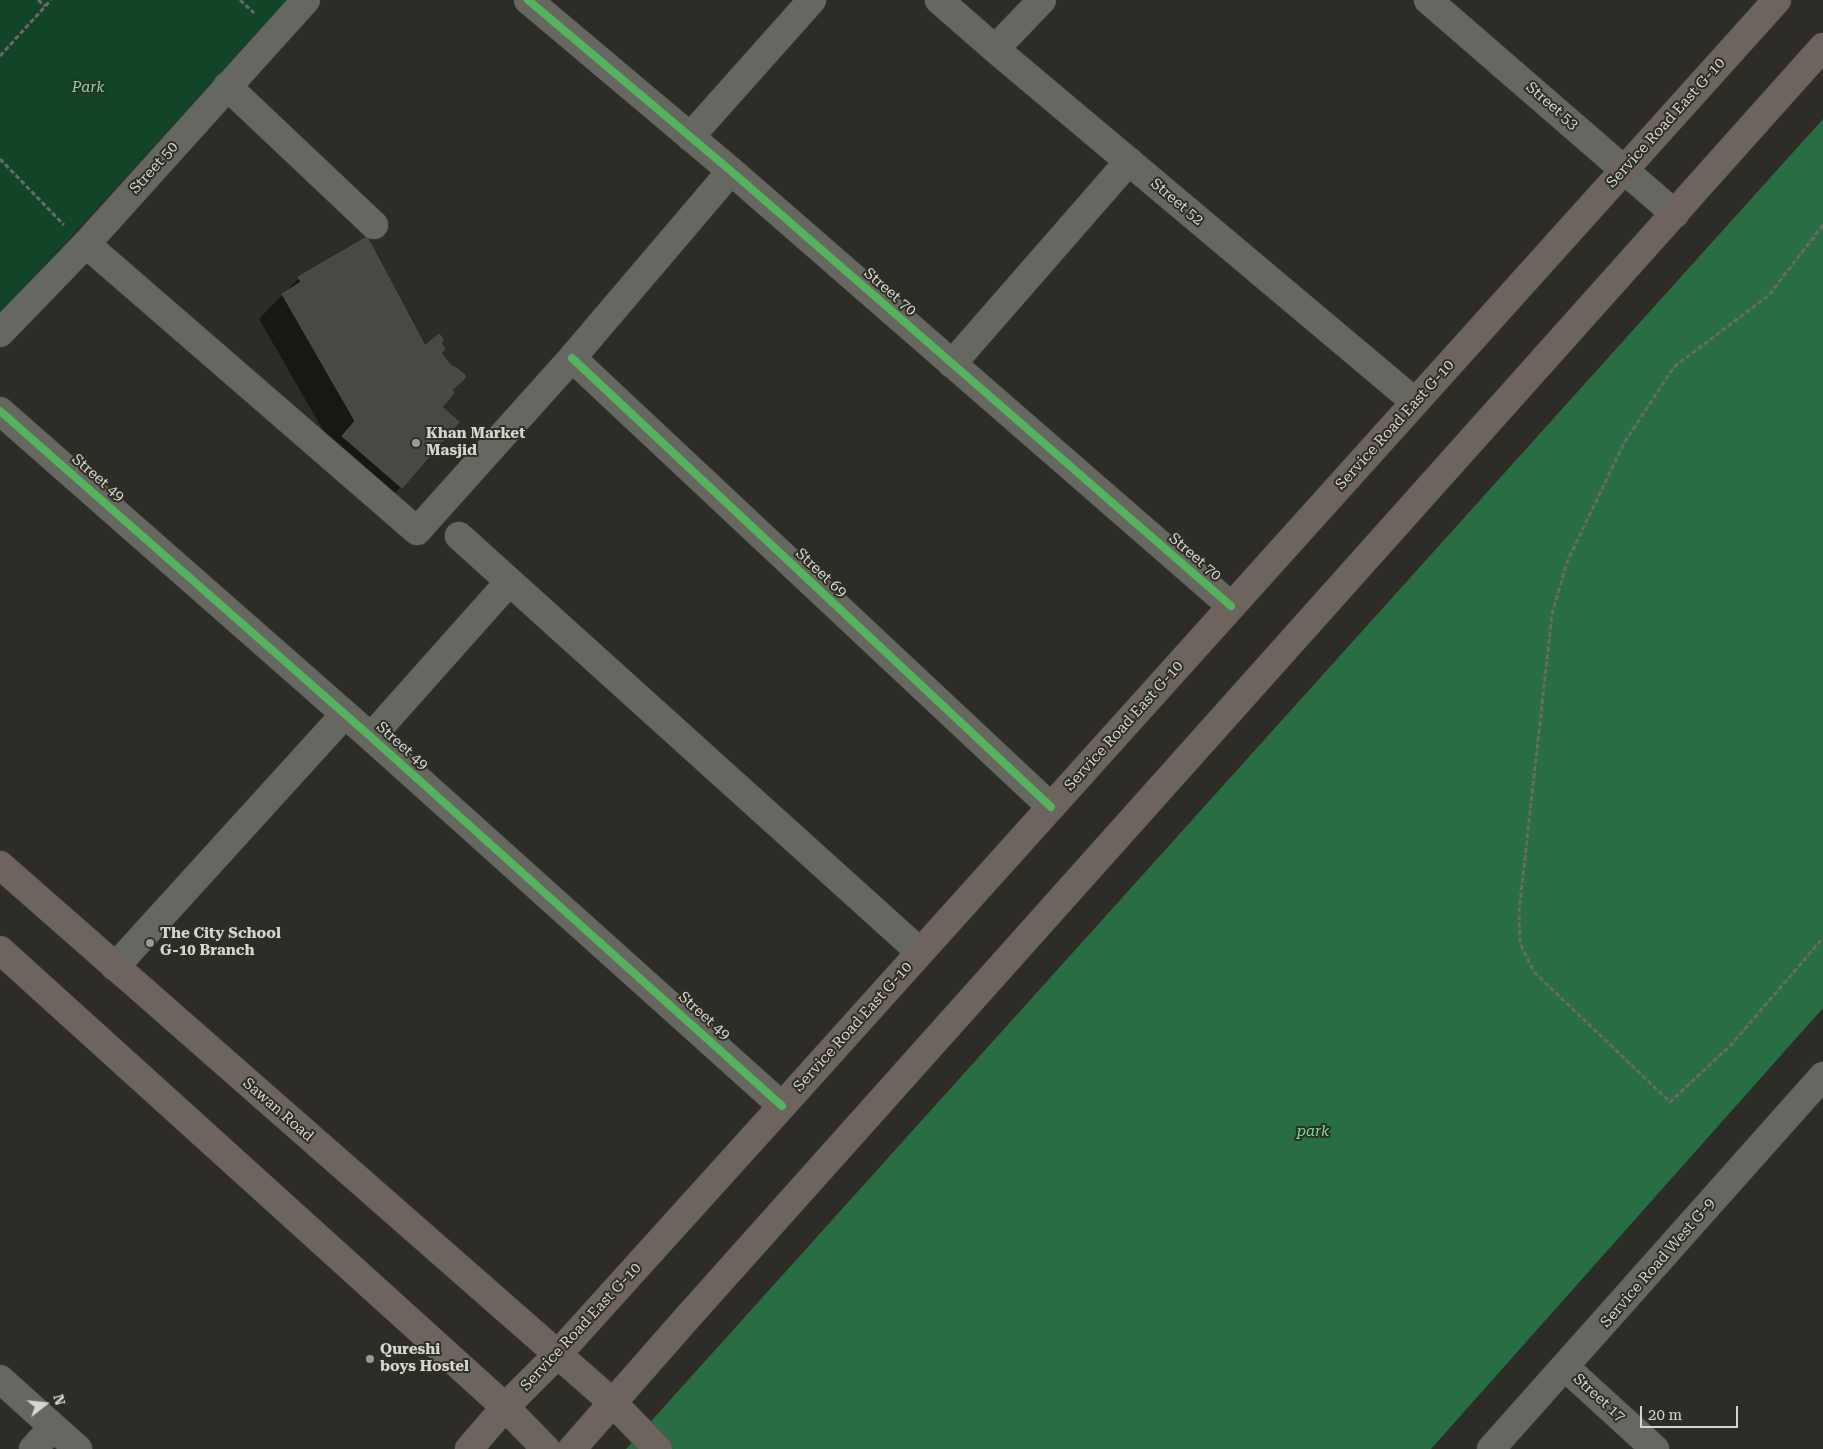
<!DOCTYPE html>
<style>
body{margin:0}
#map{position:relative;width:1823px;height:1449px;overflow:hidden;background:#2d2c27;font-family:"Roboto Serif",serif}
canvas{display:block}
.north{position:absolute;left:20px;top:1379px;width:50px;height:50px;-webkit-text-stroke:4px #2f2e25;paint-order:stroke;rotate:74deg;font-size:14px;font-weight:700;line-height:20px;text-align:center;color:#d6d6d0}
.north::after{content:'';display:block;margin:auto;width:18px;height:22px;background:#d6d6d0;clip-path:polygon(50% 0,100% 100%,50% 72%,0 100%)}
.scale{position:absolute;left:1640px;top:1406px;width:98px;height:22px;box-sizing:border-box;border:2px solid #d6d6d0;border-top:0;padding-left:6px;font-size:15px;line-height:18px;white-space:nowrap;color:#d6d6d0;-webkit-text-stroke:4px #2f2e25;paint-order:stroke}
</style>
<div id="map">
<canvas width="1823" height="1449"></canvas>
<div class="north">N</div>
<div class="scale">20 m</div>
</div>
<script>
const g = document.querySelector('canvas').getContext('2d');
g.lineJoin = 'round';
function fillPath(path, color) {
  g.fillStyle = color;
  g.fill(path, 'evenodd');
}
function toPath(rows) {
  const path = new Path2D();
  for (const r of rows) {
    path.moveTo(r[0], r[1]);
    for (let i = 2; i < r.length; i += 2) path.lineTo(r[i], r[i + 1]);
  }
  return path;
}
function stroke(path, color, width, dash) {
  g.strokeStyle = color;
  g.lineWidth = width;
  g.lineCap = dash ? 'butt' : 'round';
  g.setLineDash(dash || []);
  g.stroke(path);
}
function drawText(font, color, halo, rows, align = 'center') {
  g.font = font + ' "Roboto Serif",serif';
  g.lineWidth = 4;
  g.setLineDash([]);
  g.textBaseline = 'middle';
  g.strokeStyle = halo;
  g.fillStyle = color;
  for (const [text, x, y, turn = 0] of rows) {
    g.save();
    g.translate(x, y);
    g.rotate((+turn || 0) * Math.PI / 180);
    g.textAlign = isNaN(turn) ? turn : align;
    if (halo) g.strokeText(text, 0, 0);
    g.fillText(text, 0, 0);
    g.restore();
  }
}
fillPath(toPath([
 [0,0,287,0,0,314]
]), '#124428');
fillPath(toPath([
 [1823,119,1823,1008,1431,1449,626,1449]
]), '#286d44');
fillPath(toPath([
 [299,278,425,348,440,353,451,391,440,407,401,487,377,510,332,446,259,319]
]), '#0007');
const building = toPath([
 [367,237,425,346,439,334,443,339,441,343,445,349,441,353,451,366,456,368,465,375,465,378,452,390,454,393,442,407,459,422,402,488,342,436,355,421,282,294,301,282,298,277,367,237]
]);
fillPath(building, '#494844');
stroke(building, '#52514d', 1);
const minor = toPath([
 [528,0,731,171,1231,606],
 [939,0,995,49,1415,402],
 [1428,0,1675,214],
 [995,49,1042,0],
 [227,86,374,225],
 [690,137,812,0],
 [86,244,417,531,572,358,731,171],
 [0,333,86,244,306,0],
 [572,358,1051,807],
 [952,364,1129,161],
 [0,411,371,737,782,1106],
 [459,536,920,952],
 [371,737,509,582],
 [115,967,345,714],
 [1565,1367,1655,1449],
 [0,1379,78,1449],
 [33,1449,53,1427],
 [1491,1449,1823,1076]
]);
const major = toPath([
 [0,865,612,1402,658,1449],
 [0,950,505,1407,546,1449],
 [469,1449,505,1407,557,1355,782,1106,1777,0],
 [572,1449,687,1318,1823,47]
]);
stroke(minor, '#4b4a46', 29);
stroke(major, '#4b4a46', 29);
stroke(toPath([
 [38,0,45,6],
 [240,0,254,13],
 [0,56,51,0],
 [0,159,64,225],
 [1823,225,1769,295,1674,367,1624,443,1567,562,1552,614,1519,912,1520,943,1534,972,1670,1102,1731,1045,1823,938]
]), '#696966', 3, [5, 2.5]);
stroke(minor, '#676762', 28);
stroke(major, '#6d645e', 28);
stroke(toPath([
 [528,0,731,171,1231,606],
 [572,358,1051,807],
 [0,411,371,737,782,1106]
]), '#56b35d', 8);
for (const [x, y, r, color] of [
 [416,443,5,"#9b9a95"],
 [150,943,5,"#9b9a95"],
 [370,1359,5,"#9b9a95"]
]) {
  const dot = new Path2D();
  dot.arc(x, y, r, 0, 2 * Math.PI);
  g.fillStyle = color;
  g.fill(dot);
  stroke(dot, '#2f2e25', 2);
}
drawText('italic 15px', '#77df9c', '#2f2e25', [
 ["Park",88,88],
 ["park",1313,1132]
]);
drawText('15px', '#d6d6d0', '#2f2e25', [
 ["Street 53",1552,106,41],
 ["Service Road East G-10",1666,123,-48],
 ["Street 50",154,168,-48],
 ["Street 52",1177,202,40],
 ["Street 70",890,292,41],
 ["Service Road East G-10",1395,425,-48],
 ["Street 49",98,478,41],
 ["Street 70",1195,557,41],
 ["Street 69",821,573,43],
 ["Service Road East G-10",1124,726,-48],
 ["Street 49",402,746,42],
 ["Street 49",704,1016,42],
 ["Service Road East G-10",853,1027,-48],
 ["Sawan Road",278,1110,41],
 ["Service Road West G-9",1658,1263,-49],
 ["Service Road East G-10",581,1327,-47],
 ["Street 17",1599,1398,42]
]);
drawText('bold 15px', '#d6d6d0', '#2f2e25', [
 ["Khan Market",426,434],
 ["Masjid",426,451],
 ["The City School",160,934],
 ["G-10 Branch",160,951],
 ["Qureshi",380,1350],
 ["boys Hostel",380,1367]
], 'left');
</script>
